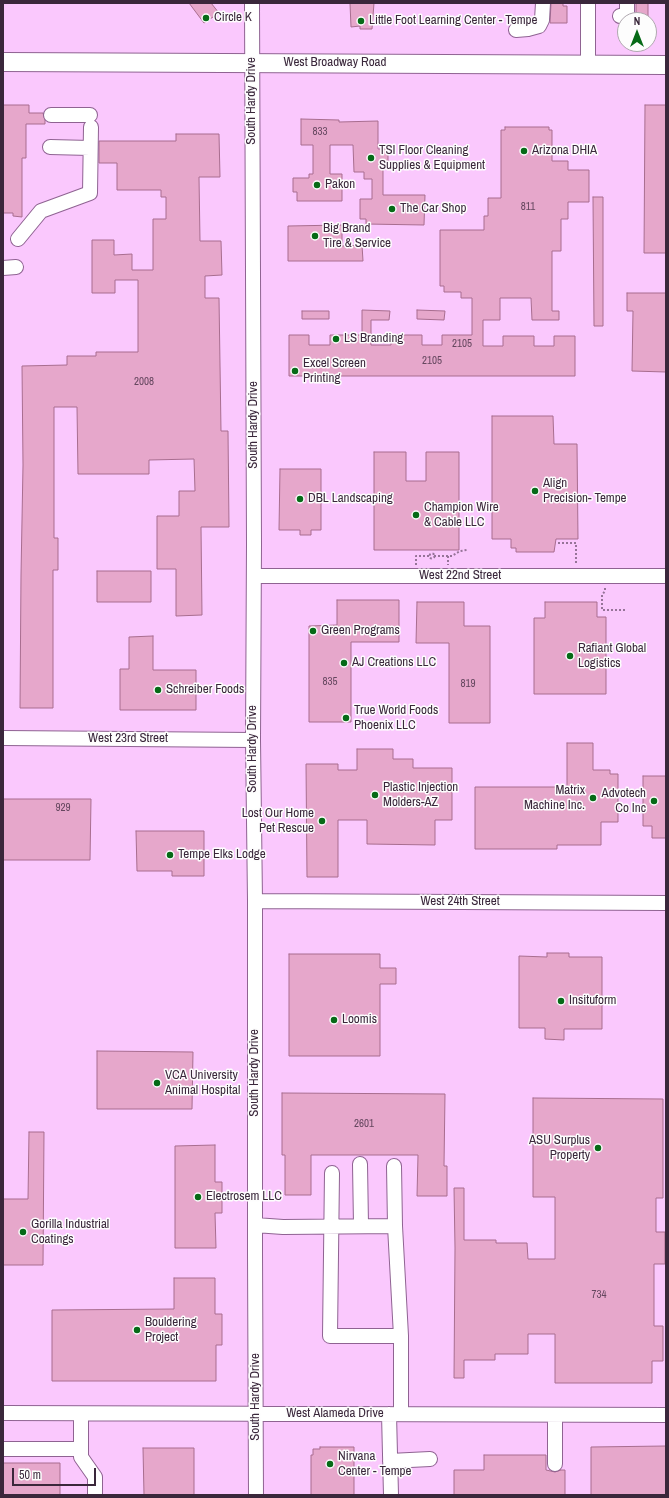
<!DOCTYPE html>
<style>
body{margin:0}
#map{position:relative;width:669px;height:1498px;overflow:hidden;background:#fac8fd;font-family:"Archivo Narrow",sans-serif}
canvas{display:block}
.frame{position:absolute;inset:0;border:4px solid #3a273b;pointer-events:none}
.north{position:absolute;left:617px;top:12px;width:40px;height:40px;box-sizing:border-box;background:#fdfdfd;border:1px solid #afa7af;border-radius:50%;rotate:0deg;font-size:11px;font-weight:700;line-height:16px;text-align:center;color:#3a273b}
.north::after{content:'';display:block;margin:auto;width:14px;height:18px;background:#066a17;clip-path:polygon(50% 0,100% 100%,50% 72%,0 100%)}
.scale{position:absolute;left:12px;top:1468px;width:84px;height:18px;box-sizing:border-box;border:2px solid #3a273b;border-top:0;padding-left:5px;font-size:12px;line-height:14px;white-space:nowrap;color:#3a273b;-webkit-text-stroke:3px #fdfdfd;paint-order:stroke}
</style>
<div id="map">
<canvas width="669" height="1498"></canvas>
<div class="frame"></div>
<div class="north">N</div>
<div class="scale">50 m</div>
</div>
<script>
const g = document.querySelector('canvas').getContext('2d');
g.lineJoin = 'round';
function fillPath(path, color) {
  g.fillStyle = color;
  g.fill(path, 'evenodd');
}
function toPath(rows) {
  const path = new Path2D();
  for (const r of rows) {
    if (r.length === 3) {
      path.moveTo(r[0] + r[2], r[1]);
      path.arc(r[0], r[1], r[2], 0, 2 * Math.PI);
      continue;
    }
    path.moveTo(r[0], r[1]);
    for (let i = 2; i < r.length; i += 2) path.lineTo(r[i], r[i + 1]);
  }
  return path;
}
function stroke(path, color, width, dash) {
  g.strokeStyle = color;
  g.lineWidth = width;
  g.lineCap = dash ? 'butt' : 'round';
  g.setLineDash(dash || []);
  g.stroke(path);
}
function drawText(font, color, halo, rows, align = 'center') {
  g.font = font + ' "Archivo Narrow",sans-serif';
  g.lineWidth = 3;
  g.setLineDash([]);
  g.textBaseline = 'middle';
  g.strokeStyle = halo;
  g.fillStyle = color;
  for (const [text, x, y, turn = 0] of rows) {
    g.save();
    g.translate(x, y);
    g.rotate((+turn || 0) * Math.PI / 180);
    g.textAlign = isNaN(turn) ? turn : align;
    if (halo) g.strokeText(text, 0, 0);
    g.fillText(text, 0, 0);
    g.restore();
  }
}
const building = toPath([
 [189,3,211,3,219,13,204,23,189,3],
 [350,3,374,3,372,29,360,29,360,26,351,27,350,3],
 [551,3,563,3,563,6,567,6,567,23,550,23,551,3],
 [636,3,648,3,648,20,634,20,636,15,636,3],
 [3,105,29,105,29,113,43,113,45,120,45,124,26,124,26,158,22,158,22,217,13,216,13,213,3,213,3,105],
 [645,105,666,105,666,253,644,253,645,105],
 [301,119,339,120,339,122,378,121,378,149,388,149,388,167,383,167,383,195,425,195,424,225,366,224,366,219,360,219,360,199,372,199,372,179,364,179,364,172,354,172,353,145,330,145,330,174,342,174,342,201,297,201,297,192,293,192,293,178,309,178,309,174,313,174,313,145,301,145,301,119],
 [505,127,549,127,549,130,552,130,552,161,568,161,568,170,589,170,589,202,568,202,568,219,561,219,561,251,552,251,552,311,559,311,559,320,532,320,531,298,500,298,500,320,483,320,483,346,503,346,503,336,534,336,534,346,554,346,554,336,575,336,575,376,289,376,289,335,309,335,309,345,330,345,330,335,362,335,362,310,390,311,389,320,371,320,371,345,391,345,391,335,422,335,422,345,442,345,442,335,472,335,472,298,461,298,461,292,444,292,444,286,440,286,440,230,484,230,484,216,488,216,488,198,501,198,501,130,505,130,505,127],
 [176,134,219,134,220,177,199,177,200,241,221,241,222,275,205,276,205,298,219,298,221,431,228,431,229,527,201,527,202,615,176,616,176,569,157,569,157,516,179,516,179,491,195,491,194,459,149,460,149,474,78,474,77,407,54,407,54,538,58,538,58,570,53,570,53,708,20,708,21,575,23,465,22,366,67,365,67,356,96,356,96,352,138,352,138,280,115,280,115,293,92,293,92,240,114,240,114,255,132,254,132,270,153,270,153,219,166,219,166,197,161,197,161,190,117,190,117,163,99,163,99,141,176,141,176,134],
 [593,197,603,197,603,326,594,326,593,197],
 [342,225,342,246,362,245,363,261,288,261,288,226,342,225],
 [627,293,666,293,666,372,632,371,633,311,627,311,627,293],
 [417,310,445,311,444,320,417,319,417,310],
 [302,311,329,311,329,319,302,319,302,311],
 [492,416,553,416,554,444,577,444,578,539,556,539,554,552,516,552,516,548,511,548,511,539,492,539,492,416],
 [374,452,406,452,406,481,426,481,426,452,459,452,459,550,374,550,374,452],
 [280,469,321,469,321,530,311,530,311,535,300,535,300,530,279,530,280,469],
 [97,571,151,571,151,602,97,602,97,571],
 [337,600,399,600,399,642,351,642,351,722,309,722,309,626,337,625,337,600],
 [417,602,464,602,464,626,490,626,490,723,449,723,449,643,416,643,417,602],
 [545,602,597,602,597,617,606,617,606,694,534,694,534,618,545,618,545,602],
 [153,636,153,670,196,670,196,710,120,710,120,669,129,669,129,637,153,636],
 [567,743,593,743,593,770,610,770,610,774,618,774,618,822,601,822,601,845,557,845,557,849,475,849,475,787,567,787,567,743],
 [357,749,393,749,393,759,413,759,413,768,452,768,452,820,435,820,435,845,367,844,367,820,338,820,338,877,307,877,306,764,338,764,338,770,357,770,357,749],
 [643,776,666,776,666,838,652,838,652,826,643,826,643,776],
 [3,799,91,799,90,860,3,860,3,799],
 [136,831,204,831,204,876,172,876,172,871,137,871,136,831],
 [547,953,569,953,569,957,602,957,602,1029,564,1029,564,1040,545,1039,545,1028,519,1028,519,956,547,957,547,953],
 [289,954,380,954,380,968,396,968,396,984,380,984,380,1056,289,1056,289,954],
 [97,1051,193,1052,192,1109,97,1109,97,1051],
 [282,1093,445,1094,444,1166,447,1166,447,1196,417,1196,418,1155,311,1155,311,1195,285,1195,285,1155,282,1155,282,1093],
 [533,1098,663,1099,663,1198,656,1198,656,1232,665,1232,665,1264,654,1264,654,1326,663,1326,663,1361,652,1361,652,1383,555,1383,555,1334,528,1334,528,1354,495,1354,495,1360,464,1360,464,1378,454,1378,455,1248,454,1188,464,1188,464,1240,496,1240,496,1243,527,1243,528,1259,555,1259,555,1197,533,1197,533,1098],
 [29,1132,44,1132,43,1265,3,1265,3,1199,28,1199,29,1132],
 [215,1145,215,1182,222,1182,222,1213,215,1213,216,1248,175,1248,175,1146,215,1145],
 [174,1278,215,1278,215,1314,222,1314,222,1345,216,1345,216,1381,52,1381,52,1310,174,1309,174,1278],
 [666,1446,666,1495,591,1495,591,1447,666,1446],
 [320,1447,354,1447,354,1495,311,1495,311,1455,313,1455,313,1449,320,1449,320,1447],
 [143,1448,194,1448,194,1495,144,1495,143,1448],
 [484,1455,546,1455,546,1470,555,1472,561,1470,565,1470,565,1495,454,1495,454,1470,484,1470,484,1455],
 [3,1463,60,1463,60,1495,3,1495,3,1463]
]);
fillPath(building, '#e6a7cb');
stroke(building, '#a86d8f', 1);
const minor = toPath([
 [252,3,254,544,253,740,255,901,255,1253,256,1495],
 [588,3,588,64],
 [620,16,627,15,627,3],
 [516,30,528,29,539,26,542,20,543,3],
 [51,115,90,115],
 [50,147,90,148],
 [18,239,41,211,90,193,91,127],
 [3,268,16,267],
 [254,576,666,576],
 [3,738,253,740],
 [255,901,666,903],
 [360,1164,361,1225],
 [332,1173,330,1336,401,1336],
 [255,1225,283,1227,395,1226,394,1166],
 [395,1226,401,1336,401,1414],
 [3,1413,666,1415],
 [81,1414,81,1457,95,1477,95,1495],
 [389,1414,391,1495],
 [555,1415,555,1464],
 [3,1449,81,1449],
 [390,1461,430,1459]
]);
const major = toPath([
 [3,62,666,65]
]);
stroke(minor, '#8f6392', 16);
stroke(major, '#8f6392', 20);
stroke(toPath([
 [558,543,576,543,576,564],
 [432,556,2.5],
 [434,556,452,556,460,551,467,550],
 [448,556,448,565],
 [416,565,416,556,429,556],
 [605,588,605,591,602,595,602,610,625,610]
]), '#967498', 2, [2, 2]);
stroke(minor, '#fff', 14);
stroke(major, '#fff', 18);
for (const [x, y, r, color] of [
 [206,18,4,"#066a17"],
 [361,21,4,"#066a17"],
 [524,151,4,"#066a17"],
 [371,158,4,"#066a17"],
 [317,185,4,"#066a17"],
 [392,209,4,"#066a17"],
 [315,236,4,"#066a17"],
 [336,339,4,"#066a17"],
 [295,371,4,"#066a17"],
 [535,491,4,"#066a17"],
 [300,499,4,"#066a17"],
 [416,515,4,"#066a17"],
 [313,631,4,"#066a17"],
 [570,656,4,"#066a17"],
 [344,663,4,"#066a17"],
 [158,690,4,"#066a17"],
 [346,718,4,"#066a17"],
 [375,795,4,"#066a17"],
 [593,798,4,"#066a17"],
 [654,801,4,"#066a17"],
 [322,821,4,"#066a17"],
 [170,855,4,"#066a17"],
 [561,1001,4,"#066a17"],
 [334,1020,4,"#066a17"],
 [157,1083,4,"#066a17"],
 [598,1148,4,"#066a17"],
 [198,1197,4,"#066a17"],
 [23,1232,4,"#066a17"],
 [137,1330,4,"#066a17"],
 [330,1464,4,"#066a17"]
]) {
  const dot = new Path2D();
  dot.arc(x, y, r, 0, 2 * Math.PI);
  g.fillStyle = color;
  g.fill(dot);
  stroke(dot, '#fdfdfd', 1.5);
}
drawText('11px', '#65475f', null, [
 ["833",320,132],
 ["811",528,207],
 ["2105",462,344],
 ["2105",432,361],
 ["2008",144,382],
 ["835",330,682],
 ["819",468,684],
 ["929",63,808],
 ["2601",364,1124],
 ["734",599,1295]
]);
drawText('13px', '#3a273b', '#fdfdfd', [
 ["Circle K",214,18],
 ["Little Foot Learning Center - Tempe",369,21],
 ["TSI Floor Cleaning",379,151],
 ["Supplies & Equipment",379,166],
 ["Arizona DHIA",532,151],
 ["Pakon",325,185],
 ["The Car Shop",400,209],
 ["Big Brand",323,229],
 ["Tire & Service",323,244],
 ["LS Branding",344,339],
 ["Excel Screen",303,364],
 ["Printing",303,379],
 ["Align",543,484],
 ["Precision- Tempe",543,499],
 ["DBL Landscaping",308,499],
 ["Champion Wire",424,508],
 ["& Cable LLC",424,523],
 ["Green Programs",321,631],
 ["Rafiant Global",578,649],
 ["Logistics",578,664],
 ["AJ Creations LLC",352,663],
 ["Schreiber Foods",166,690],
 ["True World Foods",354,711],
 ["Phoenix LLC",354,726],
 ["Plastic Injection",383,788],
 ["Molders-AZ",383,803],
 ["Matrix",585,791,"right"],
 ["Machine Inc.",585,806,"right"],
 ["Advotech",646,794,"right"],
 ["Co Inc",646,809,"right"],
 ["Lost Our Home",314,814,"right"],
 ["Pet Rescue",314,829,"right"],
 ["Tempe Elks Lodge",178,855],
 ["Insituform",569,1001],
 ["Loomis",342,1020],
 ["VCA University",165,1076],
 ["Animal Hospital",165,1091],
 ["ASU Surplus",590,1141,"right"],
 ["Property",590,1156,"right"],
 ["Electrosem LLC",206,1197],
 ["Gorilla Industrial",31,1225],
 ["Coatings",31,1240],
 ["Bouldering",145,1323],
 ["Project",145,1338],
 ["Nirvana",338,1457],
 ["Center - Tempe",338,1472]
], 'left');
drawText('13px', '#3a273b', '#fdfdfd', [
 ["West Broadway Road",335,63],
 ["South Hardy Drive",252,101,-90],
 ["South Hardy Drive",254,425,-90],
 ["West 22nd Street",460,576],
 ["West 23rd Street",128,739],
 ["South Hardy Drive",253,749,-90],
 ["West 24th Street",460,902],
 ["South Hardy Drive",255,1073,-90],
 ["South Hardy Drive",256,1397,-90],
 ["West Alameda Drive",335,1414]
]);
</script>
